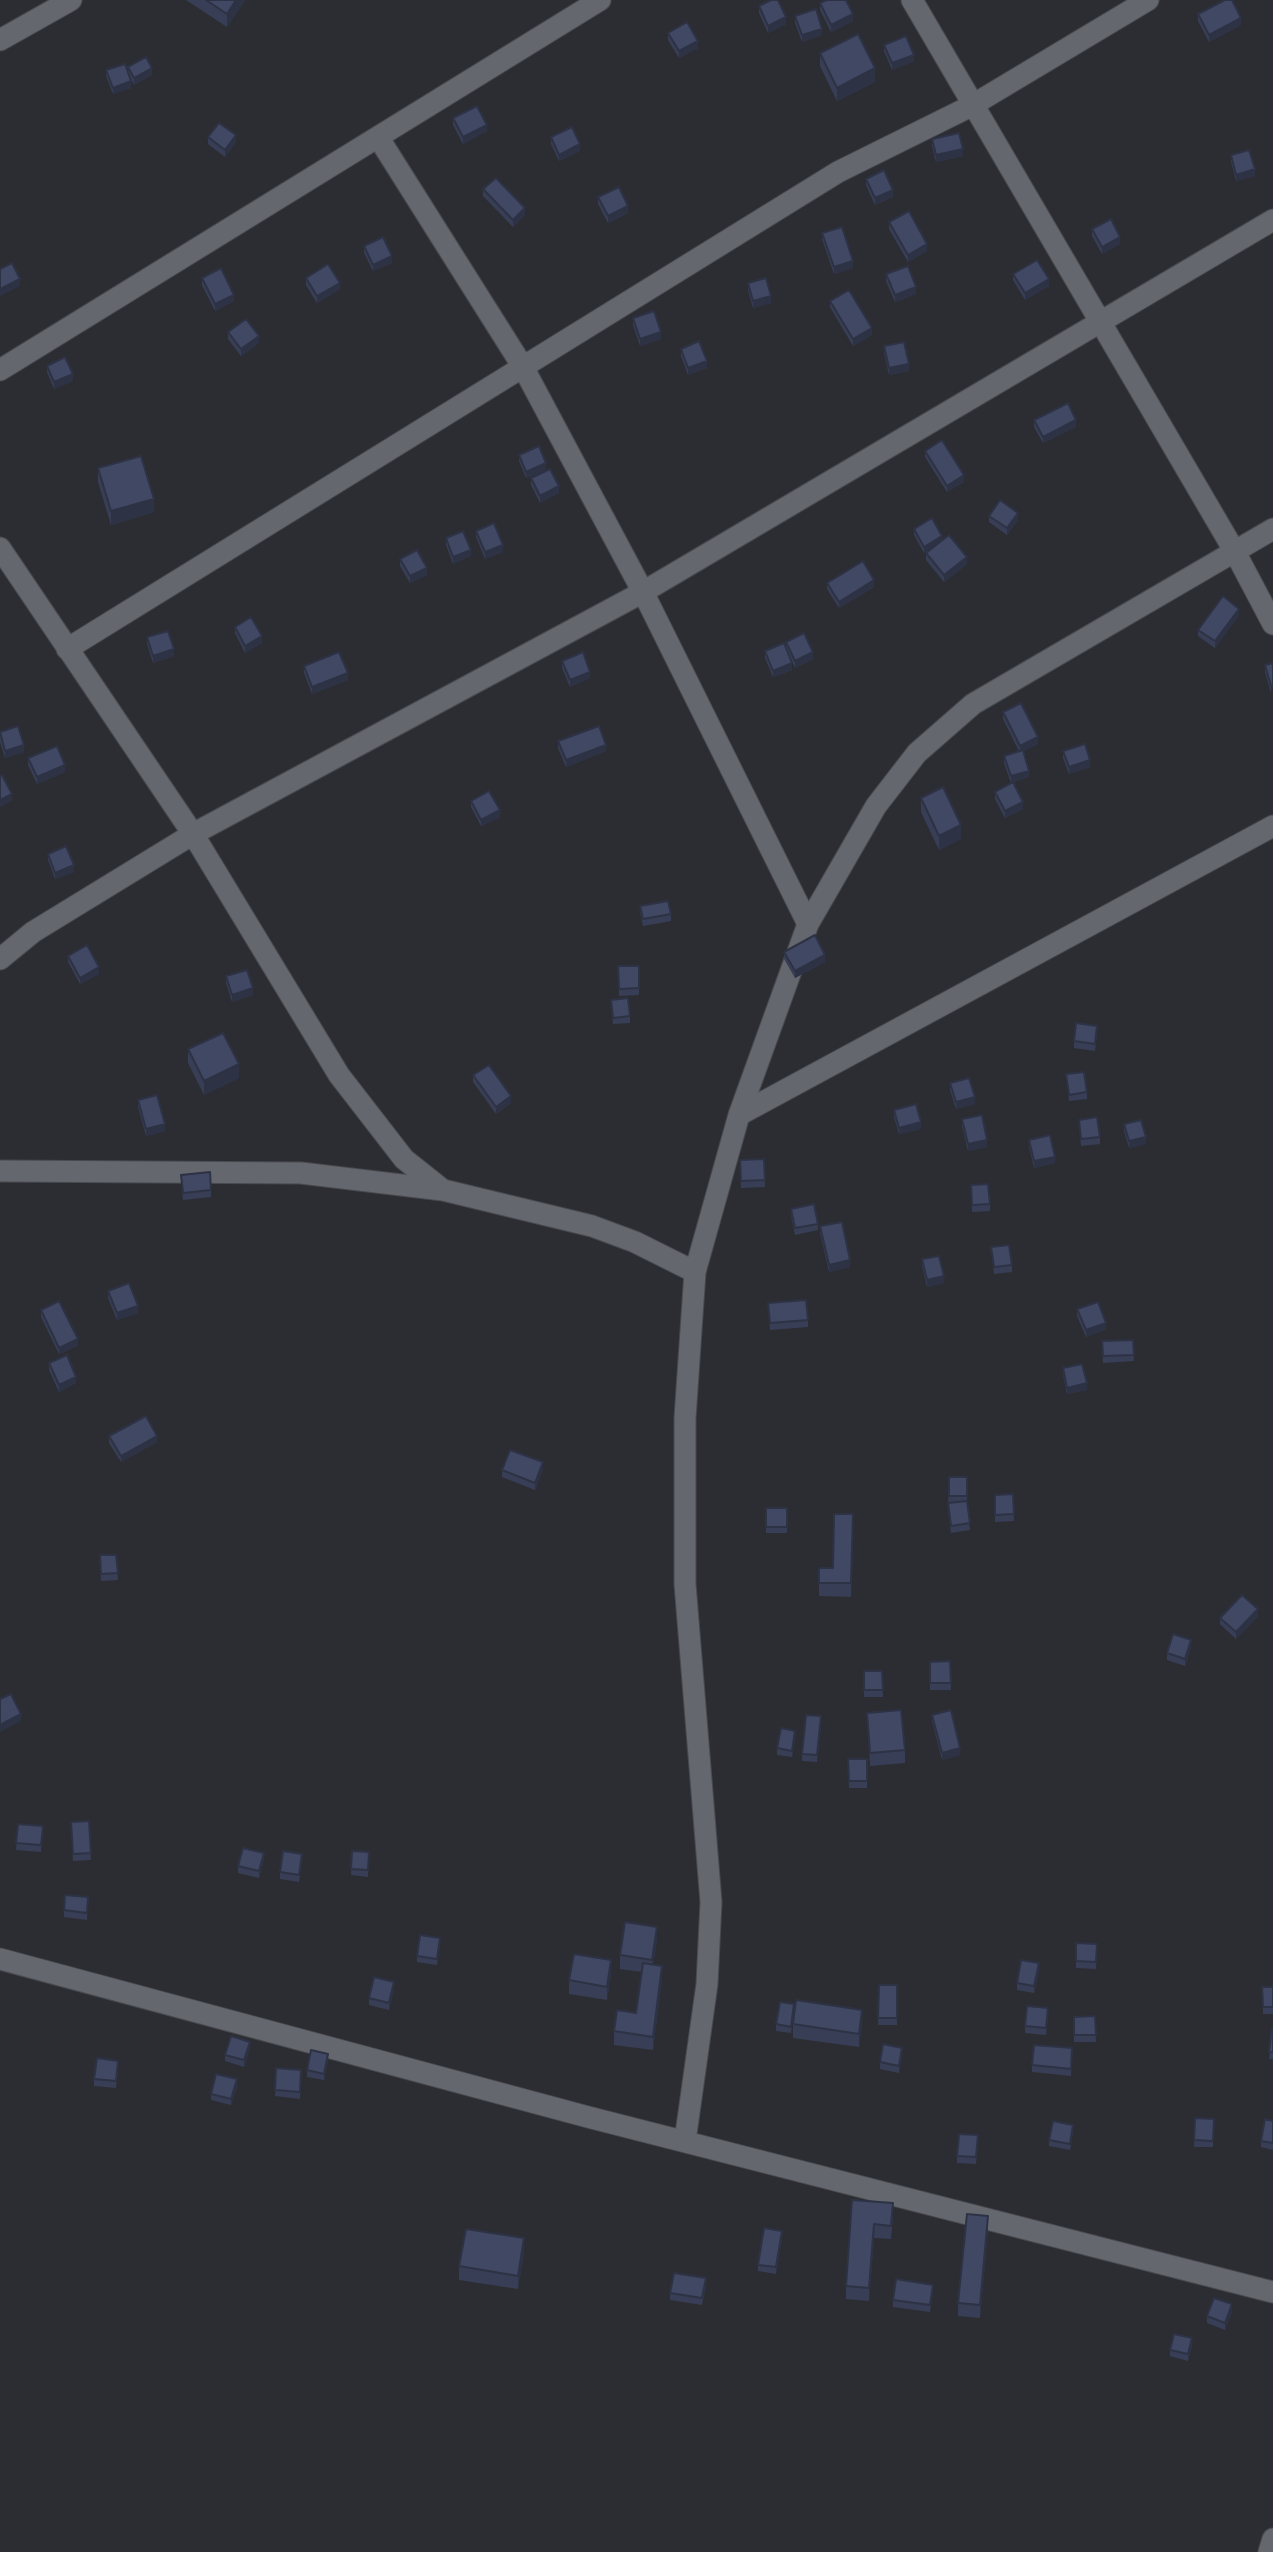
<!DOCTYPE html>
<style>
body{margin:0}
canvas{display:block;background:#2b2d33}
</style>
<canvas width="1273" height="2552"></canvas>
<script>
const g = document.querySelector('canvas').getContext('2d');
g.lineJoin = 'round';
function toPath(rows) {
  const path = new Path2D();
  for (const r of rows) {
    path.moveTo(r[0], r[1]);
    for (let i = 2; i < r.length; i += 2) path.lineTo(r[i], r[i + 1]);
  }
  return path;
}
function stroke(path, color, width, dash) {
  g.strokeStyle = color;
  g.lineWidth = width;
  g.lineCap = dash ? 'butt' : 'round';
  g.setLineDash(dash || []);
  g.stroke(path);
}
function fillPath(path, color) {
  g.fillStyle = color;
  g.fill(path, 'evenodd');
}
const minor = toPath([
 [912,0,1235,552,1273,624],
 [0,40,71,0],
 [378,137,523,367,643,592,808,924],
 [0,370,600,0],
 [0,548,193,834,339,1075,404,1159,443,1190],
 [67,649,838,172,971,106,1148,0],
 [0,959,33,932,193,834,643,592,1273,220],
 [739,1115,1273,826],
 [0,1171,301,1173,443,1190,592,1226,635,1242,695,1272],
 [0,1959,588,2117,1273,2292],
 [685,2141,707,1984,711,1902,685,1584,685,1418,695,1272,739,1115,808,924,876,806,917,753,973,704,1273,529],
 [1269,2552,1273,2539]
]);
stroke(minor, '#484a4f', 23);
stroke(minor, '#65676e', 21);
fillPath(toPath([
 [186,0,245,0,227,27],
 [820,3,853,21,831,32,820,10],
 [759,6,786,24,768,33,759,13],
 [1198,14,1241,25,1209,42,1198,21],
 [795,16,822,35,802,42,795,23],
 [668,33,698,48,679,58,668,40],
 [884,45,914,61,892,70,884,51],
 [820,53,875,82,837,101,820,66],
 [128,67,152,75,134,85,130,77,131,88,113,94,106,76,106,70,128,72],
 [453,118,487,131,463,144,453,125],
 [208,137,236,142,225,157,208,144],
 [551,137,580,151,559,161,551,144],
 [932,139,963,156,936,162,932,146],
 [1231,155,1255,176,1236,181,1231,162],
 [866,179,893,197,875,205,866,185],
 [483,189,525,215,513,227,483,196],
 [598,197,628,213,608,223,598,204],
 [889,222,927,251,908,262,889,229],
 [1092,229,1120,244,1102,254,1092,236],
 [822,233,853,268,834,274,822,239],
 [364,246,392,263,373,271,364,253],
 [886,274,916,294,895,302,886,281],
 [1013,274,1049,286,1025,300,1013,280],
 [202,278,234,301,215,311,202,285],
 [306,278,340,289,317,303,306,285],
 [748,283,771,303,753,308,748,290],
 [830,301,872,335,853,346,830,307],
 [633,318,661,339,640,346,633,325],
 [228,332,259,343,241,356,228,339],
 [884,346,909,371,889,375,884,353],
 [681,349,707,368,688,375,681,356],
 [47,366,73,381,54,389,47,372],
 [1034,420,1076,427,1043,443,1034,427],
 [925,451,964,482,947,492,925,457],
 [519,455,546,470,526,478,519,461],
 [98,468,154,512,111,525,98,482],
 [531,478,559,493,540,503,531,485],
 [989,516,1018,520,1007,535,989,522],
 [914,529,942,540,967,564,944,582,926,560,926,553,929,551,924,553,914,535],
 [476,531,503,552,485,559,476,537],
 [446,538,471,556,453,564,446,545],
 [400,559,427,575,410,583,400,566],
 [827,583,874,587,839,608,827,589],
 [1239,615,1215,648,1198,636,1198,630],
 [235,627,262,643,245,653,235,633],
 [147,637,174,656,153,663,147,644],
 [786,642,813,659,795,668,786,649],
 [765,651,792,670,773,677,765,658],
 [562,661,590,678,570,687,562,668],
 [1273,663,1271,693,1265,672,1265,665],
 [304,666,348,680,312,694,304,673],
 [1003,712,1038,744,1023,751,1029,777,1011,783,1004,763,1004,756,1019,751,1003,719],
 [0,732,24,752,5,758,0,742],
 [558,741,606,751,566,767,558,748],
 [1063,751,1090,767,1069,774,1063,758],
 [28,758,65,772,37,784,28,765],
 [995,792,1023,809,1005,818,995,799],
 [921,798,961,839,939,850,921,812],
 [471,801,500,817,481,826,471,807],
 [48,854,74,872,55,879,48,860],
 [640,906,671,914,671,921,643,926,640,912],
 [784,952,825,962,795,978,784,959],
 [68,956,99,974,80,984,68,962],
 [618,966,639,966,639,995,619,996],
 [226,976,253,995,232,1002,226,983],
 [611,1000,630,1016,630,1023,613,1024],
 [1097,1033,1095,1051,1074,1048,1074,1041],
 [188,1049,239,1078,204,1095,188,1063],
 [1066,1074,1087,1092,1087,1099,1069,1101],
 [473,1075,511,1103,496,1114,473,1082],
 [950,1083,975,1104,956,1109,950,1090],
 [138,1100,165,1131,146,1136,138,1107],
 [894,1110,921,1129,899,1134,894,1117],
 [962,1119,987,1147,968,1151,962,1126],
 [1079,1120,1100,1137,1100,1144,1081,1146],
 [1124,1124,1146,1144,1129,1148,1124,1131],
 [1029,1140,1055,1163,1034,1168,1029,1147],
 [764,1159,765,1187,741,1188,740,1160],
 [181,1175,211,1190,211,1197,183,1200],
 [971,1192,990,1204,990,1211,972,1212],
 [791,1209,818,1224,818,1230,795,1235,791,1216],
 [820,1226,850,1267,829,1272,820,1233],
 [991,1247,1012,1265,1012,1272,994,1274],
 [922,1259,944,1283,927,1287,922,1266],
 [108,1291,138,1313,117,1320,108,1298],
 [768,1303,808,1320,808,1327,770,1330],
 [1077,1309,1106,1329,1086,1337,1077,1316],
 [41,1310,78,1346,59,1354,41,1317],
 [1133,1340,1134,1361,1103,1363,1102,1341],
 [49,1363,76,1383,59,1392,49,1370],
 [1063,1368,1087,1390,1067,1394,1063,1375],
 [109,1436,157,1442,121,1462,109,1443],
 [543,1469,535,1490,502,1477,502,1470],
 [949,1477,967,1477,967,1501,970,1530,951,1533,948,1510],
 [1013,1494,1014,1521,995,1522,995,1495],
 [766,1508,787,1508,787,1533,766,1533],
 [853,1514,851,1597,819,1596,819,1568,833,1568],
 [100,1555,116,1555,118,1580,101,1581],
 [1258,1616,1236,1639,1220,1624,1220,1618],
 [1191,1647,1185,1666,1167,1660,1167,1653],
 [950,1661,951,1690,930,1690,930,1662],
 [864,1671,882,1671,883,1697,864,1697],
 [867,1713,905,1750,905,1763,870,1766],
 [932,1715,960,1755,942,1760,932,1721],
 [821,1723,817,1762,802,1761,802,1754],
 [795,1737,792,1757,777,1755,777,1748],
 [848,1759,867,1759,867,1788,849,1788],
 [89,1821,91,1860,73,1861,71,1822],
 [18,1824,43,1826,41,1852,16,1850],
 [352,1851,369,1852,368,1877,351,1875],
 [264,1859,259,1878,238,1873,238,1866],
 [302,1861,299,1882,280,1879,280,1872],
 [88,1897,87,1920,64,1917,64,1910],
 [657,1940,653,1965,662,1979,653,2050,614,2045,614,2031,636,2013,642,1972,620,1969,620,1955],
 [1076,1943,1097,1944,1096,1969,1076,1968],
 [440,1945,437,1965,417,1962,417,1956],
 [1039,1970,1034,1993,1017,1990,1017,1983],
 [611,1974,607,2000,569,1994,569,1980],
 [879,1985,897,1985,897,2025,878,2025],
 [1262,1987,1273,1987,1273,2014,1263,2014],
 [394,1989,389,2010,369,2005,369,1998],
 [794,2011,791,2033,776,2031,776,2024],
 [1048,2014,1046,2035,1025,2033,1025,2026],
 [1095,2016,1096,2042,1074,2042,1074,2017],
 [862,2023,859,2047,793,2038,793,2024],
 [1273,2028,1273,2059,1269,2059],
 [250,2048,244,2067,225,2061,225,2055],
 [1072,2048,1071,2076,1032,2072,1032,2065],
 [902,2055,899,2073,880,2069,880,2062],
 [328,2060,324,2080,307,2077,307,2070],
 [118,2067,116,2088,94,2086,94,2079],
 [276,2068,301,2070,300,2099,275,2096],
 [237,2086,231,2105,211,2100,211,2094],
 [1195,2118,1214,2119,1213,2147,1194,2147],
 [1273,2121,1273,2150,1261,2147,1261,2141],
 [1073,2132,1070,2150,1049,2146,1049,2140],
 [978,2142,976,2164,957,2163,957,2156],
 [852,2200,893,2216,891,2239,874,2238,869,2301,846,2299,846,2286],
 [988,2229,980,2318,958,2316,958,2303],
 [782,2238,776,2274,758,2271,758,2265],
 [524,2252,518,2289,459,2280,459,2266],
 [706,2285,702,2305,670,2300,670,2293],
 [933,2291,930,2312,893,2307,893,2300],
 [1232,2311,1225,2330,1207,2323,1207,2316],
 [1192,2345,1188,2361,1170,2356,1170,2350]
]), '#383e55');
fillPath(toPath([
 [236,0,245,0,227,27,227,14],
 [853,14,853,21,831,32,831,25],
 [786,17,786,24,768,33,768,26],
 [1241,18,1241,25,1209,42,1209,35],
 [822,29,822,35,802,42,802,35],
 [698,41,698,48,679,58,679,51],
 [914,55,914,61,892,70,892,63],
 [152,68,152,75,134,85,134,78],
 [875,68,875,82,837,101,837,88],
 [131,81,131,88,113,94,113,88],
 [487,125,487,131,463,144,463,137],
 [236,135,236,142,225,157,225,150],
 [580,144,580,151,559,161,559,155],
 [963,149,963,156,936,162,936,155],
 [1255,169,1255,176,1236,181,1236,175],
 [893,190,893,197,875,205,875,198],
 [628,206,628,213,608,223,608,216],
 [525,208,525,215,513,227,513,220],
 [1120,237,1120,244,1102,254,1102,247],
 [927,244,927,251,908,262,908,255],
 [392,256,392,263,373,271,373,265],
 [853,261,853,268,834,274,834,267],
 [20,279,20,286,0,296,0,289],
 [1049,279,1049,286,1025,300,1025,293],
 [340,283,340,289,317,303,317,296],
 [916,287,916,294,895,302,895,295],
 [234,295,234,301,215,311,215,304],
 [771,296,771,303,753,308,753,301],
 [872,328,872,335,853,346,853,339],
 [661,332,661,339,640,346,640,339],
 [259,336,259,343,241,356,241,349],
 [707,361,707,368,688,375,688,368],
 [909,364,909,371,889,375,889,368],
 [73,374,73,381,54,389,54,382],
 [1076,420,1076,427,1043,443,1043,437],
 [546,463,546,470,526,478,526,472],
 [964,475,964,482,947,492,947,486],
 [559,486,559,493,540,503,540,496],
 [154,499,154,512,111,525,111,511],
 [1018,513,1018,520,1007,535,1007,528],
 [942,536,942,543,924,553,924,547],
 [503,545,503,552,485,559,485,552],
 [471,550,471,556,453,564,453,557],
 [967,557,967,564,944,582,944,575],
 [427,568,427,575,410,583,410,576],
 [874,580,874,587,839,608,839,602],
 [1239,609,1239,615,1215,648,1215,641],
 [262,636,262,643,245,653,245,646],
 [174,649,174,656,153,663,153,656],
 [813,652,813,659,795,668,795,661],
 [792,663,792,670,773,677,773,671],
 [590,672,590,678,570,687,570,680],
 [348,673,348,680,312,694,312,687],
 [1038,737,1038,744,1020,753,1020,746],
 [24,745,24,752,5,758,5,751],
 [606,745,606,751,566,767,566,760],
 [1090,760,1090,767,1069,774,1069,767],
 [65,765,65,772,37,784,37,777],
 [1029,771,1029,777,1011,783,1011,776],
 [12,794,12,801,0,807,0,800],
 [1023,802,1023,809,1005,818,1005,811],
 [500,810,500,817,481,826,481,820],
 [961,825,961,839,939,850,939,836],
 [74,865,74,872,55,879,55,873],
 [825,955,825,962,795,978,795,971],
 [99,967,99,974,80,984,80,978],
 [253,988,253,995,232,1002,232,995],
 [239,1064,239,1078,204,1095,204,1081],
 [511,1096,511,1103,496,1114,496,1107],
 [975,1097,975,1104,956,1109,956,1102],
 [921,1122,921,1129,899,1134,899,1128],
 [165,1124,165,1131,146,1136,146,1129],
 [1146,1137,1146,1144,1129,1148,1129,1141],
 [987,1140,987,1147,968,1151,968,1144],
 [1055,1157,1055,1163,1034,1168,1034,1161],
 [850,1260,850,1267,829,1272,829,1265],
 [944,1276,944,1283,927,1287,927,1280],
 [138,1306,138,1313,117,1320,117,1313],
 [1106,1323,1106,1329,1086,1337,1086,1330],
 [78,1339,78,1346,59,1354,59,1348],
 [76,1377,76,1383,59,1392,59,1385],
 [1087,1383,1087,1390,1067,1394,1067,1388],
 [157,1436,157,1442,121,1462,121,1456],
 [543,1462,543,1469,535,1490,535,1483],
 [1258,1609,1258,1616,1236,1639,1236,1632],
 [1191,1640,1191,1647,1185,1666,1185,1659],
 [21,1714,21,1721,0,1732,0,1725],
 [960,1748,960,1755,942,1760,942,1753],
 [264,1853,264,1859,259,1878,259,1871],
 [657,1927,657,1940,652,1973,652,1960],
 [611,1960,611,1974,607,2000,607,1987],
 [1039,1963,1039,1970,1034,1993,1034,1986],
 [662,1966,662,1979,653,2050,653,2037],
 [394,1982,394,1989,389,2010,389,2003],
 [862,2010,862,2023,859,2047,859,2034],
 [250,2042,250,2048,244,2067,244,2060],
 [902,2048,902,2055,899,2073,899,2066],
 [328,2054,328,2060,324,2080,324,2074],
 [237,2079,237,2086,231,2105,231,2099],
 [988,2216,988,2229,980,2318,980,2305],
 [874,2224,874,2238,869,2301,869,2288],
 [782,2231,782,2238,776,2274,776,2267],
 [524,2238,524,2252,518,2289,518,2276],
 [1232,2304,1232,2311,1225,2330,1225,2323],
 [1192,2338,1192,2345,1188,2361,1188,2354]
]), '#2e3245');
const building = toPath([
 [206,0,236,0,227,14,206,0],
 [771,0,778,0,786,17,768,26,759,6,771,0],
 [827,0,846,0,853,14,831,25,820,3,827,0],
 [1225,0,1232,0,1241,18,1209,35,1198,14,1225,0],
 [816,9,822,29,802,35,795,16,816,9],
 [687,22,698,41,679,51,668,33,687,22],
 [858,34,875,68,837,88,820,53,858,34],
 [906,36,914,55,892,63,884,45,906,36],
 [146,57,152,68,134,78,128,67,146,57],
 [125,64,131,81,113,88,106,70,125,64],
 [477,106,487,125,463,137,453,118,477,106],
 [219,123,236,135,225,150,208,137,219,123],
 [572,127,580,144,559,155,551,137,572,127],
 [959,133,963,149,936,155,932,139,959,133],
 [1249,150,1255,169,1236,175,1231,155,1249,150],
 [884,170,893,190,875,198,866,179,884,170],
 [496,178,525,208,513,220,483,189,496,178],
 [619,187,628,206,608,216,598,197,619,187],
 [909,211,927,244,908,255,889,222,909,211],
 [1111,219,1120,237,1102,247,1092,229,1111,219],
 [842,227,853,261,834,267,822,233,842,227],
 [383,237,392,256,373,265,364,246,383,237],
 [1037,260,1049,279,1025,293,1013,274,1037,260],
 [12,263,20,279,0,289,0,269,12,263],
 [328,264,340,283,317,296,306,278,328,264],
 [908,266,916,287,895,295,886,274,908,266],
 [221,268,234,295,215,304,202,278,221,268],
 [766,278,771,296,753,301,748,283,766,278],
 [849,290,872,328,853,339,830,301,849,290],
 [654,311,661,332,640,339,633,318,654,311],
 [246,319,259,336,241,349,228,332,246,319],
 [699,341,707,361,688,368,681,349,699,341],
 [904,342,909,364,889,368,884,346,904,342],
 [65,357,73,374,54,382,47,366,65,357],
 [1068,403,1076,420,1043,437,1034,420,1068,403],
 [942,440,964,475,947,486,925,451,942,440],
 [539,446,546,463,526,472,519,455,539,446],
 [141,456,154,499,111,511,98,468,141,456],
 [550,469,559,486,540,496,531,478,550,469],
 [1000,500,1018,513,1007,528,989,516,1000,500],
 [932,518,942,536,924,547,914,529,932,518],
 [494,523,503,545,485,552,476,531,494,523],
 [463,531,471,550,453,557,446,538,463,531],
 [949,535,967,557,944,575,926,553,949,535],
 [417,550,427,568,410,576,400,559,417,550],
 [863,561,874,580,839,602,827,583,863,561],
 [1223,596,1239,609,1215,641,1198,630,1223,596],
 [251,617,262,636,245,646,235,627,251,617],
 [168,631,174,649,153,656,147,637,168,631],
 [804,633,813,652,795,661,786,642,804,633],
 [784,643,792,663,773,671,765,651,784,643],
 [339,652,348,673,312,687,304,666,339,652],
 [583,652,590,672,570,680,562,661,583,652],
 [1273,663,1273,686,1271,686,1265,665,1273,663],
 [1021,703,1038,737,1020,746,1003,712,1021,703],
 [18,726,24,745,5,751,0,732,18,726],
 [599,726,606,745,566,760,558,741,599,726],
 [1085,744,1090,760,1069,767,1063,751,1085,744],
 [57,746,65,765,37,777,28,758,57,746],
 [1023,750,1029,771,1011,776,1004,756,1023,750],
 [2,775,12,794,0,800,0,776,2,775],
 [1013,782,1023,802,1005,811,995,792,1013,782],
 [943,787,961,825,939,836,921,798,943,787],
 [489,791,500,810,481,820,471,801,489,791],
 [66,846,74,865,55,873,48,854,66,846],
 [668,901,671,914,643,919,640,906,668,901],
 [815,935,825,955,795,971,784,952,815,935],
 [87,945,99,967,80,978,68,956,87,945],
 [618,966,639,966,639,988,619,989,618,966],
 [247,970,253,988,232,995,226,976,247,970],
 [628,998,630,1016,613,1018,611,1000,628,998],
 [1076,1023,1097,1026,1095,1044,1074,1041,1076,1023],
 [223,1033,239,1064,204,1081,188,1049,223,1033],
 [489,1065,511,1096,496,1107,473,1075,489,1065],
 [1084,1072,1087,1092,1069,1095,1066,1074,1084,1072],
 [969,1078,975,1097,956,1102,950,1083,969,1078],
 [157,1095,165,1124,146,1129,138,1100,157,1095],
 [916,1104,921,1122,899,1128,894,1110,916,1104],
 [982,1115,987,1140,968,1144,962,1119,982,1115],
 [1097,1117,1100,1137,1081,1139,1079,1120,1097,1117],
 [1141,1120,1146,1137,1129,1141,1124,1124,1141,1120],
 [1050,1135,1055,1157,1034,1161,1029,1140,1050,1135],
 [764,1159,765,1180,741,1181,740,1160,764,1159],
 [210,1172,211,1190,183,1193,181,1175,210,1172],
 [988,1184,990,1204,972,1205,971,1185,988,1184],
 [814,1204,818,1224,795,1228,791,1209,814,1204],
 [842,1222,850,1260,829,1265,820,1226,842,1222],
 [1009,1245,1012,1265,994,1267,991,1247,1009,1245],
 [939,1256,944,1276,927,1280,922,1259,939,1256],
 [129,1283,138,1306,117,1313,108,1291,129,1283],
 [806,1300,808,1320,770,1323,768,1303,806,1300],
 [59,1301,78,1339,59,1348,41,1310,59,1301],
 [1098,1302,1106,1323,1086,1330,1077,1309,1098,1302],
 [1133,1340,1134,1355,1103,1356,1102,1341,1133,1340],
 [67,1355,76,1377,59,1385,49,1363,67,1355],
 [1082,1364,1087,1383,1067,1388,1063,1368,1082,1364],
 [146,1416,157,1436,121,1456,109,1436,146,1416],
 [510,1450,543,1462,535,1483,502,1470,510,1450],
 [949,1477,967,1477,967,1496,949,1496,949,1477],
 [1013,1494,1014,1514,995,1515,995,1495,1013,1494],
 [967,1501,970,1523,951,1526,948,1503,967,1501],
 [766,1508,787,1508,787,1527,766,1527,766,1508],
 [834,1514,853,1514,851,1583,819,1583,819,1568,833,1568,834,1514],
 [100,1555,116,1555,118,1573,101,1574,100,1555],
 [1242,1595,1258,1609,1236,1632,1220,1618,1242,1595],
 [1173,1634,1191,1640,1185,1659,1167,1653,1173,1634],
 [950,1661,951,1683,930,1683,930,1662,950,1661],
 [864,1671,882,1671,883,1690,864,1690,864,1671],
 [11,1694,21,1714,0,1725,0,1699,11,1694],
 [901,1710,905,1750,870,1753,867,1713,901,1710],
 [951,1710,960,1748,942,1753,932,1715,951,1710],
 [806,1715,821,1716,817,1755,802,1754,806,1715],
 [781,1728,795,1731,792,1751,777,1748,781,1728],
 [848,1759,867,1759,867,1781,849,1781,848,1759],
 [89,1821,91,1853,73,1854,71,1822,89,1821],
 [18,1824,43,1826,41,1845,16,1843,18,1824],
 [243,1848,264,1853,259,1871,238,1866,243,1848],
 [283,1851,302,1854,299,1875,280,1872,283,1851],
 [352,1851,369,1852,368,1870,351,1869,352,1851],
 [65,1895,88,1897,87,1913,64,1910,65,1895],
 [625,1922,657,1927,652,1960,620,1955,625,1922],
 [420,1935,440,1938,437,1959,417,1956,420,1935],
 [1076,1943,1097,1944,1096,1962,1076,1961,1076,1943],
 [574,1954,611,1960,607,1987,569,1980,574,1954],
 [1021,1960,1039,1963,1034,1986,1017,1983,1021,1960],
 [643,1963,662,1966,653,2037,614,2031,617,2010,636,2013,643,1963],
 [374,1977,394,1982,389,2003,369,1998,374,1977],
 [879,1985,897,1985,897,2018,878,2018,879,1985],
 [1262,1987,1273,1987,1273,2007,1263,2007,1262,1987],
 [796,2000,862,2010,859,2034,793,2024,796,2000],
 [780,2002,794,2004,791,2027,776,2024,780,2002],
 [1027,2006,1048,2008,1046,2028,1025,2026,1027,2006],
 [1095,2016,1096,2035,1074,2035,1074,2017,1095,2016],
 [1272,2028,1273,2028,1273,2052,1269,2052,1272,2028],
 [231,2036,250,2042,244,2060,225,2055,231,2036],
 [883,2044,902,2048,899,2066,880,2062,883,2044],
 [1034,2045,1072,2048,1071,2069,1032,2065,1034,2045],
 [311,2050,328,2054,324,2074,307,2070,311,2050],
 [97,2058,118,2061,116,2081,94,2079,97,2058],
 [276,2068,301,2070,300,2092,275,2090,276,2068],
 [216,2074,237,2079,231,2099,211,2094,216,2074],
 [1195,2118,1214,2119,1213,2141,1194,2140,1195,2118],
 [1265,2119,1273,2121,1273,2143,1261,2141,1265,2119],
 [1053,2121,1073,2125,1070,2144,1049,2140,1053,2121],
 [959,2134,978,2135,976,2157,957,2156,959,2134],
 [852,2200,893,2203,891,2226,874,2224,869,2288,846,2286,852,2200],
 [967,2214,988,2216,980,2305,958,2303,967,2214],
 [764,2228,782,2231,776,2267,758,2265,764,2228],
 [466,2229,524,2238,518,2276,459,2266,466,2229],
 [674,2273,706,2278,702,2298,670,2293,674,2273],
 [896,2279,933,2285,930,2305,893,2300,896,2279],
 [1214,2298,1232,2304,1225,2323,1207,2316,1214,2298],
 [1174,2334,1192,2338,1188,2354,1170,2350,1174,2334]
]);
fillPath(building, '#414863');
stroke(building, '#2e3245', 2);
</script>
